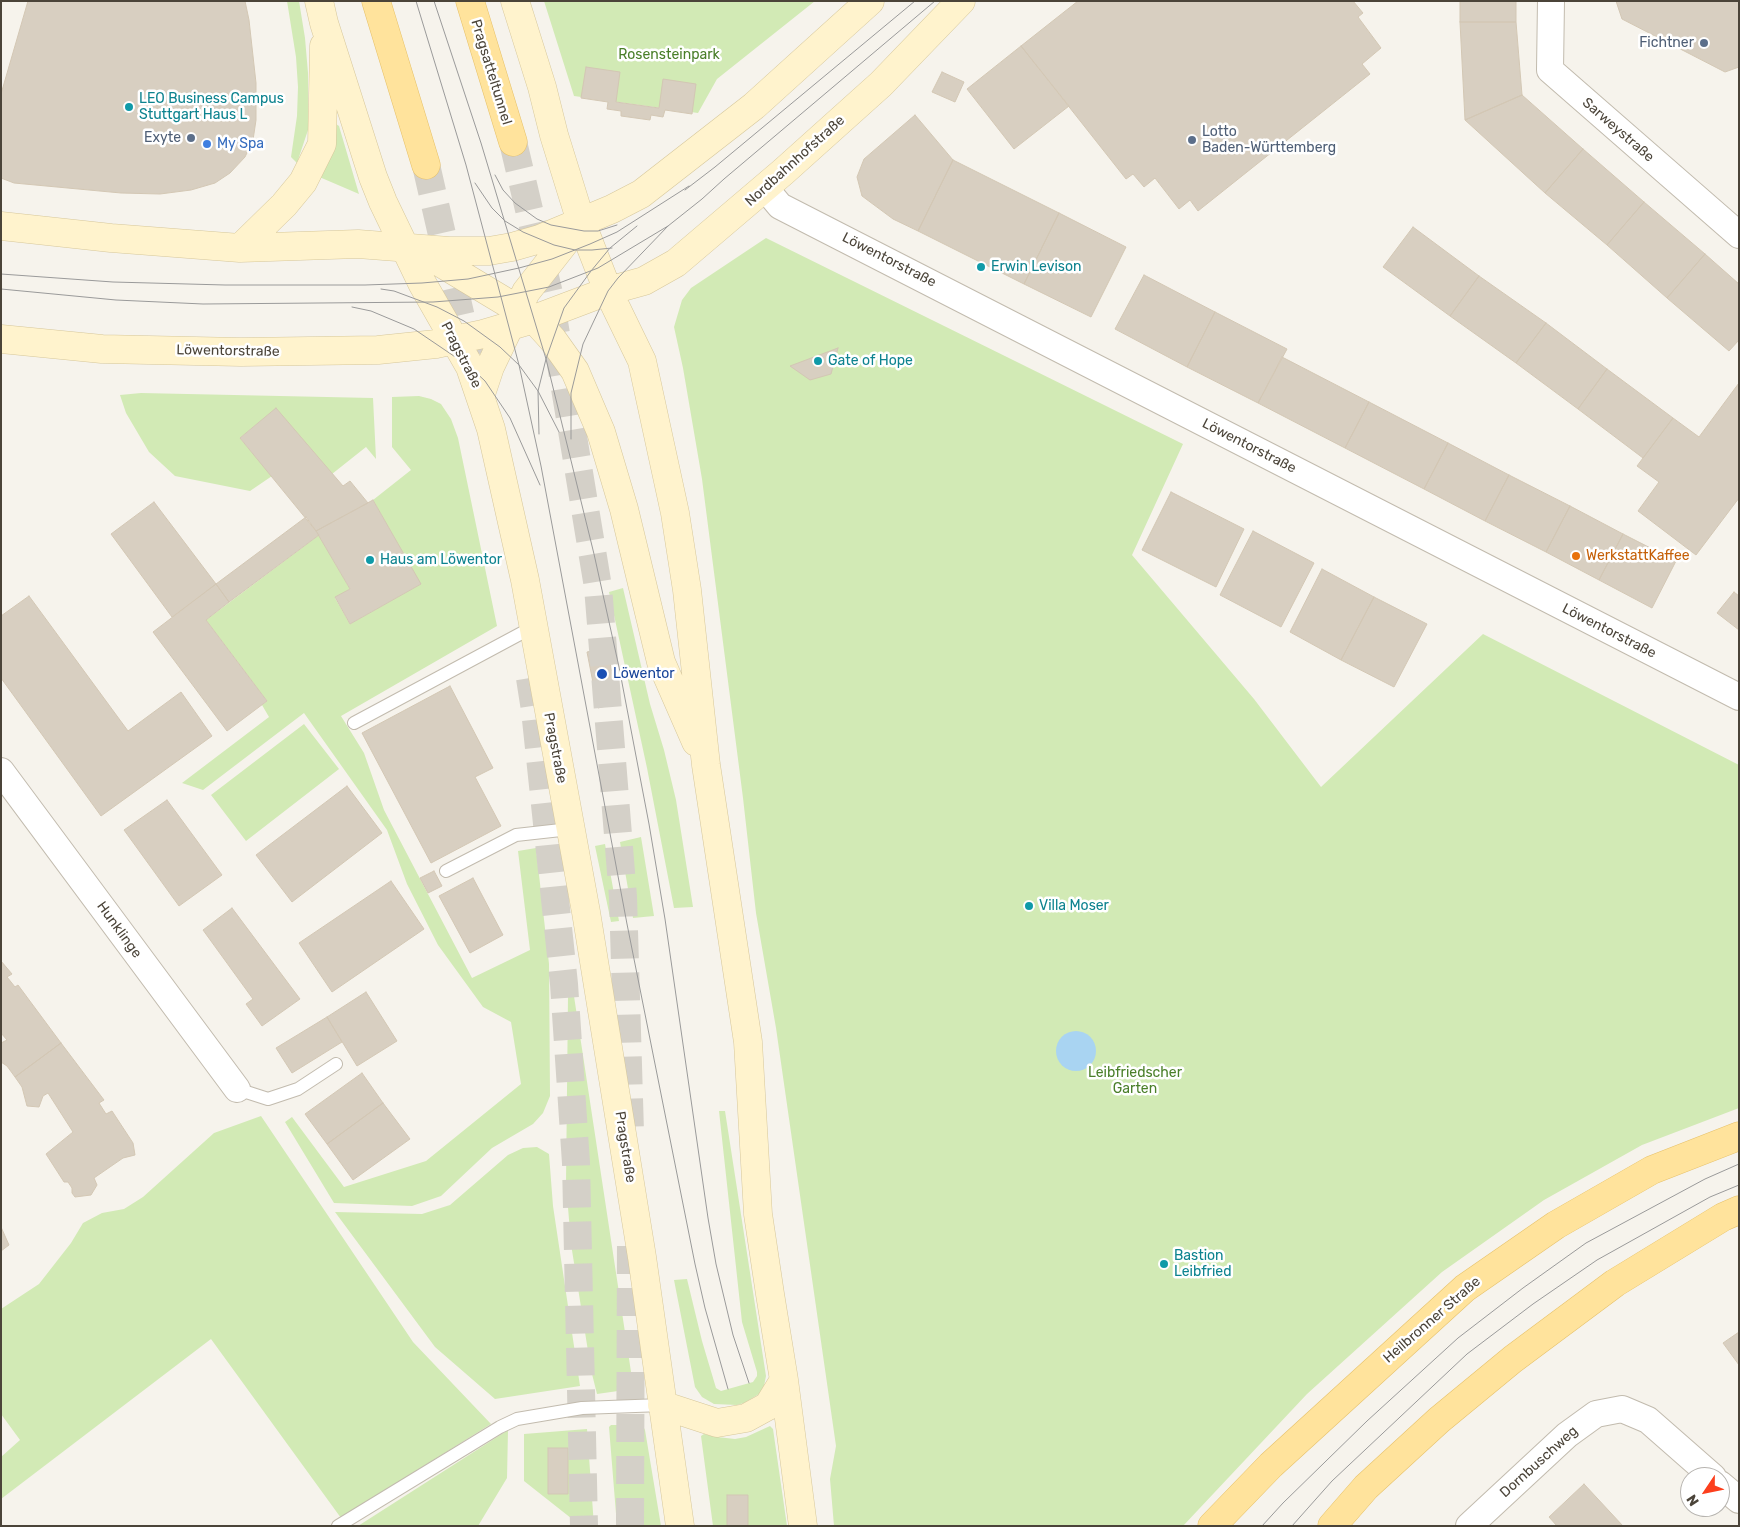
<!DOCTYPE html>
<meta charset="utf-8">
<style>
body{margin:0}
#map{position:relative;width:1740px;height:1527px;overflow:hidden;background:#f6f3ec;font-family:Rubik,sans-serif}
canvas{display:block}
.frame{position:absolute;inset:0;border:2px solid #4b4439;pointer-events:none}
.north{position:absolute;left:1680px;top:1467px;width:50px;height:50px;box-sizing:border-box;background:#fff;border:1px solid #b7b4b0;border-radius:50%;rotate:236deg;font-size:14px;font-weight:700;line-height:20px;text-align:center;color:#4b4439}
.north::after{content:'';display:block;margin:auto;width:18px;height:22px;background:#fc3f1d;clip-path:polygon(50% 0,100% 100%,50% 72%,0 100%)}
</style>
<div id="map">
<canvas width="1740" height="1527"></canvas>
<div class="frame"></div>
<div class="north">N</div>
</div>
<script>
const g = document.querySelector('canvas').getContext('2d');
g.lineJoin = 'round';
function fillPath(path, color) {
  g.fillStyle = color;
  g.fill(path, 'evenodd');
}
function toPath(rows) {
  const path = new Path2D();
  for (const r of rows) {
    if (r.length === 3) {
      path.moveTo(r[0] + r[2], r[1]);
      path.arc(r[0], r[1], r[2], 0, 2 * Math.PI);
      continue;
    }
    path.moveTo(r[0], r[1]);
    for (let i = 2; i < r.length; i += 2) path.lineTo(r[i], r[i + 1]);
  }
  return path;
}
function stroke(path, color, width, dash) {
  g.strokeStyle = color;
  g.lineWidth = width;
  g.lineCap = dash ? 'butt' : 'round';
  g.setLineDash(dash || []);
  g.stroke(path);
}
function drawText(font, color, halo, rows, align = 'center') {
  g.font = font + ' Rubik,sans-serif';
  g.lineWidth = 5;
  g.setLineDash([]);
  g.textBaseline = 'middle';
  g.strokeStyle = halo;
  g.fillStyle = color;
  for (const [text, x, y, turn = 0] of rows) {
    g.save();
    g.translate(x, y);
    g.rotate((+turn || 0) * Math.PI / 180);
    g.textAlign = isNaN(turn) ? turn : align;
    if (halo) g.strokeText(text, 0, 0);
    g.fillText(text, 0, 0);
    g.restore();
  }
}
fillPath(toPath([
 [287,1,299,1,305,38,308,73,308,130,297,163,291,157,297,116,298,87,296,57],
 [544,1,815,1,717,79,698,113,574,96],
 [336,124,339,126,359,194,317,176],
 [766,238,1183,444,1132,555,1254,699,1321,787,1483,634,1739,765,1739,1108,1642,1145,1544,1200,1442,1272,1307,1394,1183,1526,834,1526,830,1479,836,1446,776,1028,756,913,743,798,702,479,683,368,674,327,682,300,691,288],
 [141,393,373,398,376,459,366,447,332,474,276,409,240,438,272,476,250,491,175,476,149,452,126,413,120,395],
 [419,396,431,399,441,404,451,419,458,438,497,626,341,716,364,753,384,810,472,978,530,950,518,851,536,848,549,964,550,1096,543,1113,533,1124,492,1148,441,1196,412,1206,334,1203,285,1122,292,1117,344,1187,426,1161,521,1084,511,1022,483,1007,438,945,407,884,387,830,304,713,203,790,182,783,269,717,262,705,267,701,206,620,319,535,350,589,335,598,350,624,420,584,373,500,411,470,392,447,392,397],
 [623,588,650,704,664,750,676,800,693,907,674,908,647,768,609,592],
 [304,724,339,769,246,841,211,795],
 [641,837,654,916,633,918,620,842],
 [605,844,619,921,611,922,595,846],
 [572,983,633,1385,625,1390,597,1394,591,1370,571,1244,566,1183,568,996,569,984],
 [719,1111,725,1111,766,1376,764,1386,759,1394,744,1403,737,1405,714,1404,702,1397,695,1387,674,1280,687,1279,702,1341,716,1388,721,1391,753,1382,757,1376,757,1372,742,1322],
 [261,1116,413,1342,491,1424,341,1518,211,1339,1,1499,1,1457,20,1440,1,1414,1,1309,39,1284,71,1243,83,1223,102,1213,124,1209,143,1197,214,1133],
 [537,1147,549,1154,553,1206,580,1386,495,1399,435,1347,335,1212,422,1214,450,1205,508,1155,523,1148],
 [611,1425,640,1425,643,1426,645,1430,661,1526,617,1526,609,1427],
 [770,1426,773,1429,787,1526,713,1526,701,1436,704,1434,717,1437,735,1439,746,1437],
 [587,1429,594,1526,581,1526,524,1481,524,1434],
 [508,1430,507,1478,478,1526,358,1526]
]), '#d2eab5');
fillPath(toPath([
 [1076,1051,20]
]), '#a9d4f2');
const building = toPath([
 [28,1,245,1,249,20,256,83,256,120,253,140,245,157,230,173,215,183,191,190,160,194,121,193,14,183,1,178,1,94,28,1],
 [1078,1,1353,1,1363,13,1358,17,1381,48,1362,64,1370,74,1198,211,1190,200,1179,209,1155,178,1144,187,1133,174,1126,179,1021,46,1078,1],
 [1460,1,1516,1,1516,22,1460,22,1460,1],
 [1616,1,1739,1,1739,67,1725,72,1622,19,1616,1],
 [1460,22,1516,22,1522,95,1465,120,1460,22],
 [1021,46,1069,106,1014,149,967,89,1021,46],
 [586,67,620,72,616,102,659,108,663,79,696,84,692,114,665,110,663,117,651,115,650,120,621,116,621,111,607,109,608,102,581,98,586,67],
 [942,72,964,82,955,102,932,92,942,72],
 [1522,95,1583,149,1545,193,1465,120,1522,95],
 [915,115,953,160,918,231,893,219,862,196,857,177,864,159,915,115],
 [1583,149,1644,202,1607,245,1545,193,1583,149],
 [953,160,1059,213,1024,284,918,231,953,160],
 [1644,202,1705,254,1667,298,1607,245,1644,202],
 [1059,213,1126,247,1091,317,1024,284,1059,213],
 [1413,227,1479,276,1450,316,1383,267,1413,227],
 [1705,254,1739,284,1739,340,1729,351,1667,298,1705,254],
 [1144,275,1215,312,1187,367,1115,329,1144,275],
 [1479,276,1546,323,1516,363,1450,316,1479,276],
 [1215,312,1287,349,1258,403,1187,367,1215,312],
 [1546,323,1607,369,1578,409,1516,363,1546,323],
 [838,348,831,374,810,380,790,366,838,348],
 [1282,357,1369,402,1345,448,1258,403,1282,357],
 [1607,369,1673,418,1643,458,1578,409,1607,369],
 [1739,383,1739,498,1696,555,1638,511,1659,482,1637,466,1673,418,1699,437,1739,383],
 [1369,402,1448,443,1424,489,1345,448,1369,402],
 [276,408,343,486,350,481,368,503,316,531,240,438,276,408],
 [1448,443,1509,475,1485,521,1424,489,1448,443],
 [1509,475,1570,506,1546,552,1485,521,1509,475],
 [1171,492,1244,529,1216,587,1142,550,1171,492],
 [373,500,421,584,350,624,335,597,350,589,316,531,373,500],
 [154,502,216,584,172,617,111,534,154,502],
 [1570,506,1623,534,1599,580,1546,552,1570,506],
 [306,517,319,535,229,602,216,584,306,517],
 [1253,531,1314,563,1281,627,1220,595,1253,531],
 [1623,534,1676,561,1652,608,1599,580,1623,534],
 [1322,569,1374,597,1341,660,1290,632,1322,569],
 [216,584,229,602,206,620,267,701,227,731,153,632,216,584],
 [1734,592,1739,596,1739,630,1717,613,1734,592],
 [29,596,128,731,181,692,212,736,101,816,1,678,1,616,29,596],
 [1374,597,1427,624,1394,687,1341,660,1374,597],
 [607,648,618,703,598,708,587,652,607,648],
 [450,686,493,768,475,777,501,826,431,863,362,733,450,686],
 [347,786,382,833,292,902,256,855,347,786],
 [167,800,222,875,179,906,124,830,167,800],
 [434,871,442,886,428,893,420,878,434,871],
 [473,878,503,935,470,953,439,896,473,878],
 [391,881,424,929,332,992,299,943,391,881],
 [232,908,300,999,262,1026,246,1004,253,999,203,930,232,908],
 [1,961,12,974,7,977,15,987,18,985,61,1043,15,1077,7,1066,1,1062,1,1043,7,1040,1,1033,1,961],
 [366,992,397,1041,357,1066,327,1017,366,992],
 [327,1017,342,1042,292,1073,276,1048,327,1017],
 [61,1043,104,1100,99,1103,106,1114,112,1111,133,1143,135,1155,123,1158,94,1178,97,1185,91,1195,75,1197,72,1193,72,1188,68,1182,64,1182,46,1154,73,1132,48,1093,43,1096,39,1107,27,1106,22,1087,15,1077,61,1043],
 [362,1073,383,1103,327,1144,305,1114,362,1073],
 [383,1103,410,1139,353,1180,327,1144,383,1103],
 [1,1227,9,1245,1,1251,1,1227],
 [1739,1332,1739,1365,1723,1343,1739,1332],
 [548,1448,568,1448,568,1494,548,1494,548,1448],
 [1584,1484,1623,1526,1557,1526,1549,1517,1584,1484],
 [727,1495,748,1495,748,1526,727,1526,727,1495]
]);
fillPath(building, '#d8cfc1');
stroke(building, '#d3c7b4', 1);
stroke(toPath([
 [513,142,550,298,598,587,623,897,630,1132],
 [426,165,471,361],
 [530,678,535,710,564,984,576,1163,584,1526],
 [630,1526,631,1240]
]), '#d4d0c8', 28, [28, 14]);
const lane = toPath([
 [354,723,533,627],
 [446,871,516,835,570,829],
 [237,1089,268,1099,298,1089,336,1064],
 [338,1526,500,1427,517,1419,582,1408,662,1405]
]);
const street = toPath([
 [1551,1,1550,70,1739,235],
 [765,188,780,206,1739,697],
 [1,771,237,1089],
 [1720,1484,1739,1500],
 [1469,1526,1567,1435,1596,1414,1622,1409,1648,1420,1713,1477]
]);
const secondary = toPath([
 [319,1,324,23,373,177,383,202,422,283,470,367,491,429,525,580,586,912,642,1257,680,1526],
 [515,1,542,87,554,135,581,222,608,291,642,361,675,513,687,590,706,765,748,1042,758,1214,770,1294,784,1380,803,1526],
 [1,226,111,238,240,248,358,244,449,251,489,251,512,247,540,239,612,209,641,194,754,106,870,1],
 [240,248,284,205,303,182,322,144,324,46],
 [419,253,441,263,534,319,553,340,575,371,601,432,624,509,661,662,696,742],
 [1,339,102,349,241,352,378,350,436,344,483,334,534,319,608,291,644,281,676,263,783,172,881,84,961,1],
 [481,394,490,367,526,292,580,223],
 [662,1405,717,1423,746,1418,768,1406,784,1380]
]);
const primary = toPath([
 [376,1,426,165],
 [470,1,513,142],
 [1212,1526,1271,1465,1465,1288,1556,1225,1652,1170,1739,1136],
 [1332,1526,1366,1487,1439,1420,1513,1359,1615,1283,1723,1217,1739,1210]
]);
stroke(lane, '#c2bbae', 14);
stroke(street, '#c2bbae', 28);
stroke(secondary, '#d6c79b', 29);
stroke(primary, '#e6c16a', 29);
stroke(lane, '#fff', 12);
stroke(street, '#fff', 26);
stroke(secondary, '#fff3cd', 28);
stroke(primary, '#ffe39c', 28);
stroke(toPath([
 [416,1,466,165,519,365,541,466,627,924,695,1264,705,1308,728,1389],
 [434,1,481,143,546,359,594,554,619,667,649,824,665,919,708,1218,716,1264,733,1335,749,1383],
 [495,175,503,190,515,203,537,219,551,225,584,231,598,231,617,225],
 [475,183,492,208,505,221,523,232,554,245,575,250,592,250,612,248],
 [685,190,715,167,915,1],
 [1,274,113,282,225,285,365,285,422,283,468,279,519,268,552,259,590,244,617,232,689,186],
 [1,289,116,300,203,304,433,302,498,297,549,287,598,268,668,226],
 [381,289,394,291,437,307,464,321,500,347,519,365,538,391,559,432],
 [352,307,371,311,414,329,470,367,485,381,510,418,540,485],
 [539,434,538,391,546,359,564,308,591,271,610,248,637,226],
 [571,439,571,393,583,344,608,291,618,278,668,226,702,199,724,179,935,1],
 [1262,1526,1283,1503,1367,1421,1458,1338,1523,1288,1586,1243,1705,1179,1739,1164],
 [1292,1526,1332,1481,1467,1354,1533,1304,1597,1260,1710,1197,1739,1185]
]), '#9a9a9a', 1);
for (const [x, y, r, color] of [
 [1704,43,5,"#5c6f8a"],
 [129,107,5,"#0f9aa8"],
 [191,138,5,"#5c6f8a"],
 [1192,140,5,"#5c6f8a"],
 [207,144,5,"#3f7fe0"],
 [981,267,5,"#0f9aa8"],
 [818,361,5,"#0f9aa8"],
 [1576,556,5,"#e8710a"],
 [370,560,5,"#0f9aa8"],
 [602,674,6,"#1a4fb4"],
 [1029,906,5,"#0f9aa8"],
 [1164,1264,5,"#0f9aa8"]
]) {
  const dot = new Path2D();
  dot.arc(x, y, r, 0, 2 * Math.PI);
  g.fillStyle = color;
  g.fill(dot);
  stroke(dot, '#fff', 2);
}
drawText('14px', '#4e5e75', '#fff', [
 ["Fichtner",1694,43],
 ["Lotto",1202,132,"left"],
 ["Baden-Württemberg",1202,148,"left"],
 ["Exyte",181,138]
], 'right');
drawText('14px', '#4a7f2a', '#fff', [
 ["Rosensteinpark",669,55],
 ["Leibfriedscher",1135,1073],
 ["Garten",1135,1089]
]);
drawText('14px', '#4b4439', '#fff', [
 ["Pragsatteltunnel",491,72,73],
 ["Sarweystraße",1618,130,41],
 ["Nordbahnhofstraße",795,161,-42],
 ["Löwentorstraße",889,260,27],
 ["Löwentorstraße",228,351,1],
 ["Pragstraße",461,355,63],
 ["Löwentorstraße",1249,446,27],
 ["Löwentorstraße",1609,631,27],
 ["Pragstraße",555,748,79],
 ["Hunklinge",119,930,54],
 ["Pragstraße",625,1147,81],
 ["Heilbronner Straße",1432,1320,-41],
 ["Dornbuschweg",1539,1462,-42]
]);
drawText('14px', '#0d838f', '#fff', [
 ["LEO Business Campus",139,99],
 ["Stuttgart Haus L",139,115],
 ["Erwin Levison",991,267],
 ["Gate of Hope",828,361],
 ["Haus am Löwentor",380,560],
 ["Villa Moser",1039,906],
 ["Bastion",1174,1256],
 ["Leibfried",1174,1272]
], 'left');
drawText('14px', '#366cbe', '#fff', [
 ["My Spa",217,144]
], 'left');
drawText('14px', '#c56008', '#fff', [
 ["WerkstattKaffee",1586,556]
], 'left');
drawText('14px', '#164399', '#fff', [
 ["Löwentor",613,674]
], 'left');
</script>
